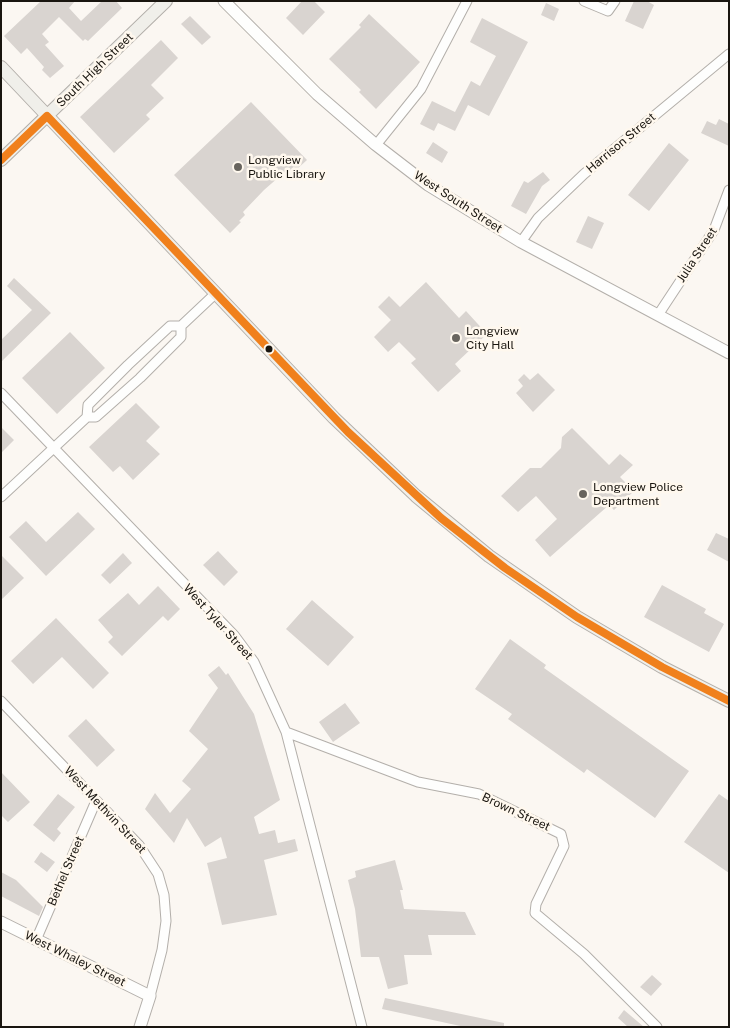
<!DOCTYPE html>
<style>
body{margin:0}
#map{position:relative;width:730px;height:1028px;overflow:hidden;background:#fbf7f2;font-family:"Public Sans",sans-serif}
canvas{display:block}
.frame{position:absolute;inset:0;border:2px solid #19150f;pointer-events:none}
</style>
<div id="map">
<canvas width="730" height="1028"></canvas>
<div class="frame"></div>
</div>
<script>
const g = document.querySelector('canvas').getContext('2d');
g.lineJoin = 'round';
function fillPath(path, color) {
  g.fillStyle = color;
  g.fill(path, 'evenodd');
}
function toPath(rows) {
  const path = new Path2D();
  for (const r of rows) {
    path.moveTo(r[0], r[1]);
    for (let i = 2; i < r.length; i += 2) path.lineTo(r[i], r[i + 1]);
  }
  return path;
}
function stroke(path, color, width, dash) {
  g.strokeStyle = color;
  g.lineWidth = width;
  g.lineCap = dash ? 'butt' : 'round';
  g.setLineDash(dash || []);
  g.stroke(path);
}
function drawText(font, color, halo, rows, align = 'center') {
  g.font = font + ' "Public Sans",sans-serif';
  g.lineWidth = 5;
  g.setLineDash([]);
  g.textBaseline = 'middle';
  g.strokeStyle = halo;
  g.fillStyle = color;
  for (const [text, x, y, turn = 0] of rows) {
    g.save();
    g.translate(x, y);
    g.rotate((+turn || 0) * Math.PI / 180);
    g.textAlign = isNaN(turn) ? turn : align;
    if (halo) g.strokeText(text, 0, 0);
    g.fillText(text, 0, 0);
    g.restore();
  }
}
fillPath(toPath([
 [41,1,75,1,69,8,81,21,102,1,116,1,122,8,88,41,85,39,83,41,59,17,42,34,49,42,45,45,64,66,50,78,42,70,44,67,27,48,21,54,4,36],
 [302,1,314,1,325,12,303,35,286,18],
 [634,1,647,1,654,5,643,29,625,21],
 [546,3,559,9,554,21,541,15],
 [369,14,420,62,376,109,359,92,361,90,329,59,361,27,359,25],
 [190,16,211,37,202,45,181,24],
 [482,18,528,42,489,116,468,105,455,131,438,123,434,131,420,124,432,101,455,112,471,81,480,86,496,56,470,42],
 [161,40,178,58,151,85,164,98,146,115,150,119,114,153,80,117],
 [251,102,307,160,296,170,294,167,288,172,287,170,264,190,243,212,245,215,239,221,241,222,230,233,174,175],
 [719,119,729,124,729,146,701,133,707,121,716,125],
 [433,142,448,152,442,163,426,153],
 [669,143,689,160,649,211,628,195],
 [543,172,550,180,542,186,526,214,511,206,524,181,528,183],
 [588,216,604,223,592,249,576,242],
 [14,278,51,313,1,362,1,340,32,310,7,286],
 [426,282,459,318,466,311,487,334,455,364,461,371,438,392,411,363,416,359,399,342,388,352,374,337,391,320,378,307,389,296,400,307],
 [70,332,105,368,57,414,22,378],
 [538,373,555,390,533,412,516,393,523,386,518,380,524,374,530,380],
 [136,403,160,427,146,441,160,454,133,480,120,466,113,472,89,447],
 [1,427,14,440,1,453],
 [572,428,609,465,620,454,633,465,620,477,634,491,614,510,609,505,550,557,535,540,557,519,536,496,518,512,501,496,530,468,541,468,561,448,562,437],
 [78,512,95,529,46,576,9,537,26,521,46,542],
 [716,533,729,539,729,562,707,550],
 [218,551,238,572,224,586,203,565],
 [123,553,132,563,110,584,101,575],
 [1,555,24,578,1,600],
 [662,585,706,609,704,613,724,624,709,652,644,617],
 [158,586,180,609,168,621,163,616,122,656,108,642,113,637,98,620,128,593,139,605],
 [312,600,354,637,328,666,286,629],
 [56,618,109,673,93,689,62,657,33,684,11,661],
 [510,639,546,665,544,668,689,771,655,818,587,769,584,773,508,719,512,714,475,689],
 [219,666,226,675,228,673,254,714,280,800,254,817,259,834,275,830,278,843,295,839,298,851,264,860,277,915,222,925,207,863,227,858,221,837,205,847,187,818,174,843,145,809,155,793,170,813,191,789,182,781,208,749,189,731,218,688,208,675],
 [345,703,360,723,333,742,319,722],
 [86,719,115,750,97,767,68,736],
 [1,772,30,802,8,822,1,815],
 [58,794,75,807,57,829,61,833,54,842,33,825],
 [719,794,729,801,729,873,684,842],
 [41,852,55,862,47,872,34,862],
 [395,860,403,890,400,890,404,909,465,912,476,935,428,935,432,955,404,955,408,984,388,989,379,957,361,957,355,909,348,880,356,877,355,871],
 [1,872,16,880,43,907,39,916,1,896],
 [652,975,662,984,651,996,640,987],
 [385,998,504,1023,504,1027,465,1027,382,1009],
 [624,1010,644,1027,628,1027,618,1018]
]), '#d9d4d0');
const minor = toPath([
 [584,1,608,11,615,1],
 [376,145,421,89,467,1],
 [521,242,538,218,584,174,729,54],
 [658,315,714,230,729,190],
 [1,393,234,635,254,662,286,732,362,1027],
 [87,417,88,405,128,365,170,326,181,326],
 [1,497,87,417,96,417,140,378,181,337,181,326,215,294],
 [1,701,139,845,158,874,164,895,166,921,162,950,150,996],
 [286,732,418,782,479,794,561,834,564,846,536,904,535,913,584,954,657,1027],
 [36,940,96,801]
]);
const tertiary = toPath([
 [224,1,317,94,376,145,428,185,521,242,729,353],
 [1,922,150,996,140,1027]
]);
const secondary = toPath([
 [1,67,334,418,416,496,489,556,577,617,662,667,729,701],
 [1,160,166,1]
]);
stroke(minor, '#b3afaa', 11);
stroke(tertiary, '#b3afaa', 13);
stroke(secondary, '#b3afaa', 14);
stroke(minor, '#fefefd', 9);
stroke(tertiary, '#fefefd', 11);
stroke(secondary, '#f0efea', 12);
stroke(toPath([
 [1,160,47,116,348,432,441,518,505,568,577,617,662,667,729,701]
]), '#f0801c', 8);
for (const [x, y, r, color] of [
 [238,167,5,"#68645e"],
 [456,338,5,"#68645e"],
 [269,349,4.5,"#19150f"],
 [583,494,5,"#68645e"]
]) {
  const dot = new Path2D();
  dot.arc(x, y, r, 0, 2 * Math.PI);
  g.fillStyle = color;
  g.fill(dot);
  stroke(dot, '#fff8ee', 2);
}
drawText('12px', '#19150f', '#fff8ee', [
 ["South High Street",95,70,-44],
 ["Harrison Street",621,143,-40],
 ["West South Street",458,202,33],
 ["Julia Street",697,255,-57],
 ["West Tyler Street",218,622,48],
 ["West Methvin Street",105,810,47],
 ["Brown Street",516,812,25],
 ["Bethel Street",66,871,-67],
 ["West Whaley Street",75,959,26]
]);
drawText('12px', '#19150f', '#fff8ee', [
 ["Longview",248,160],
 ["Public Library",248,174],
 ["Longview",466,331],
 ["City Hall",466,345],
 ["Longview Police",593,487],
 ["Department",593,501]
], 'left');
</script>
